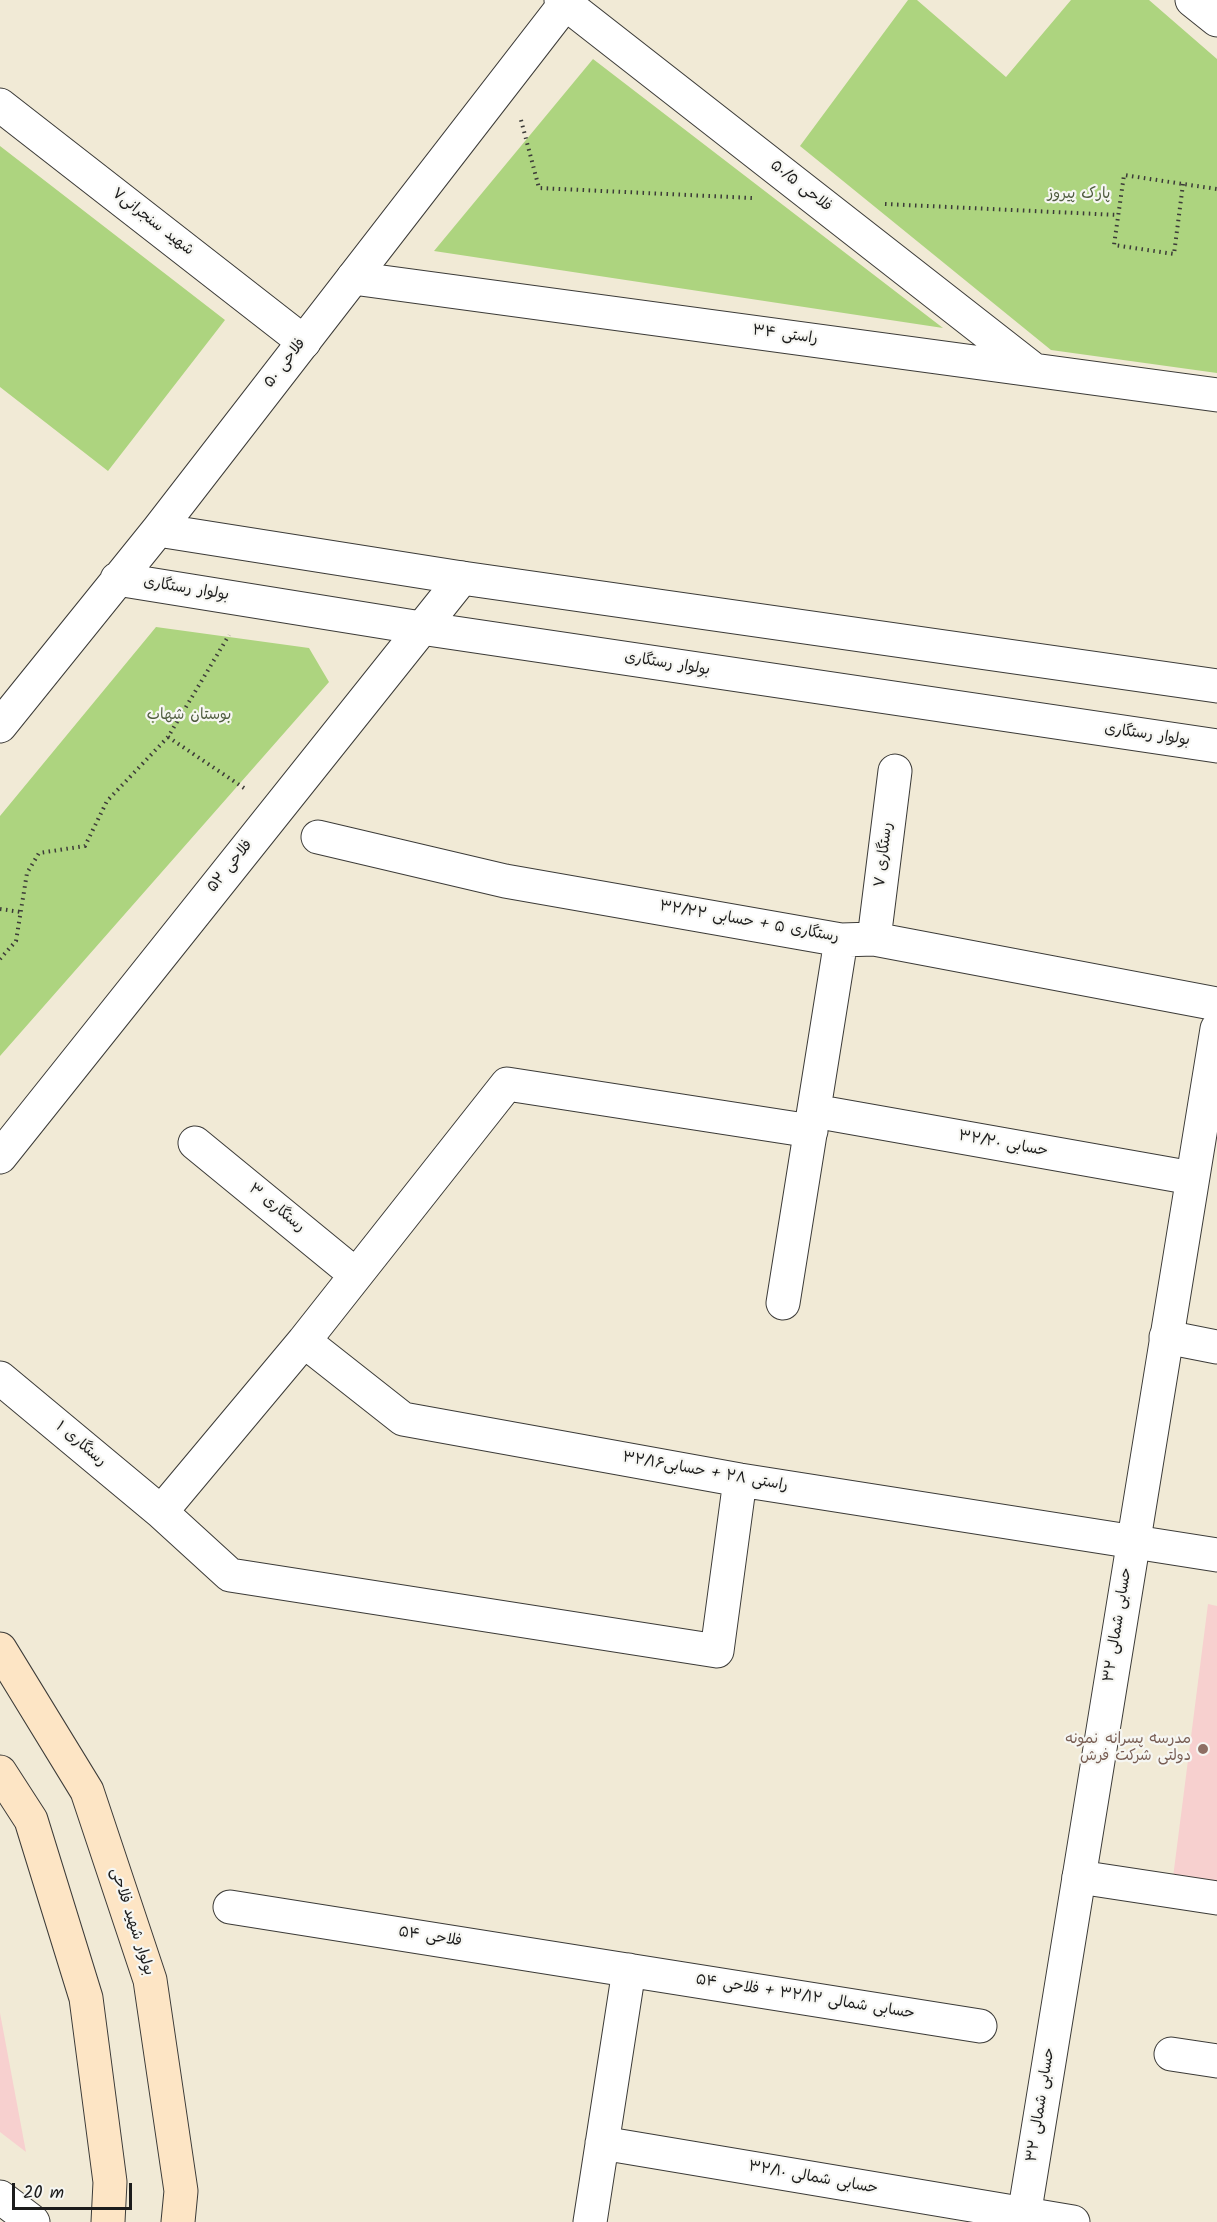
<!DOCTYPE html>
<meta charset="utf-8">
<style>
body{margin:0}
#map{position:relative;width:1217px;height:2222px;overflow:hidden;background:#f1ead6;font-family:Kalam,sans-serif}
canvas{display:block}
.scale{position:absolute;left:12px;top:2183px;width:120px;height:27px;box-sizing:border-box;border:3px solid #1c1c1c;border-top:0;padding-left:8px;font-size:18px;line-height:21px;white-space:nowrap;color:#1c1c1c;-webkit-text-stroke:4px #f6f6f2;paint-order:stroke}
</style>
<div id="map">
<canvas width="1217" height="2222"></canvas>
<div class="scale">20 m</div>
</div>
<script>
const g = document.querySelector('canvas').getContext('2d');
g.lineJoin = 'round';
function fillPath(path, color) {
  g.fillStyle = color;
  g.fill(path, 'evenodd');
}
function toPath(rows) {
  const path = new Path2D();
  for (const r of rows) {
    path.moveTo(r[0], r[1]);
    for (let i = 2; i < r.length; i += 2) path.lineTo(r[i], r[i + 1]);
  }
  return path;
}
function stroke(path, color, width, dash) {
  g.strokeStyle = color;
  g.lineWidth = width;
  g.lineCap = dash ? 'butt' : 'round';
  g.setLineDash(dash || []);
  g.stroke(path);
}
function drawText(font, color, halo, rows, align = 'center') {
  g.font = font + ' Kalam,"Playpen Sans Arabic",sans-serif';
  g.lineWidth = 4.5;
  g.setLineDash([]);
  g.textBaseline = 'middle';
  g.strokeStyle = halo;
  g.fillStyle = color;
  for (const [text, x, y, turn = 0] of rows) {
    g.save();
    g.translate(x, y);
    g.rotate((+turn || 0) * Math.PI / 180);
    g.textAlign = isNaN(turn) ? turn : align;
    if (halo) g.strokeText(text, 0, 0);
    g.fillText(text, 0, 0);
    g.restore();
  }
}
fillPath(toPath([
 [1208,1604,1217,1606,1217,1899,1171,1893],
 [0,2013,26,2152,0,2132]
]), '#f7d0cf');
fillPath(toPath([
 [908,0,917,0,1006,77,1071,0,1149,0,1217,59,1217,373,1051,350,800,146],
 [593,59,943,328,434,251],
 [0,146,225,320,108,471,0,387],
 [156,627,309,648,329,682,0,1056,0,816]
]), '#add47f');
const minor = toPath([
 [561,0,1033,369],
 [1192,0,1217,20],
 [0,105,304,342],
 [353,278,1217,395],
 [318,837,505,881,841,940,874,939,1217,1004],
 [874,939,895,771],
 [814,1111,1192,1178],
 [195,1143,356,1275],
 [0,1157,462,578],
 [783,1303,841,940],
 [1166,1337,1217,1347],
 [304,1341,403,1419,740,1480,1217,1555],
 [0,1378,161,1512,230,1575,717,1651,740,1480],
 [161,1512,304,1341,507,1084,811,1131],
 [1079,1877,1217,1898],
 [230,1907,980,2026],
 [1171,2054,1217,2061],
 [602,2143,1073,2222],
 [0,2197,33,2222],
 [590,2222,629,1970]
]);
const tertiary = toPath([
 [158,530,462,578,1217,686],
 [117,579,421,628,1217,746],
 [0,726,158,530,568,0],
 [1023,2222,1217,1029]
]);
const secondary = toPath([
 [0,1649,87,1791,150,1980,181,2191,178,2222],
 [0,1772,31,1820,86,1998,110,2182,108,2222]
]);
stroke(minor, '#3c3b38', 35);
stroke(tertiary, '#3c3b38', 35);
stroke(secondary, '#3c3b38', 35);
stroke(toPath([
 [521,120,539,188,752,198],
 [1183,184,1174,254,1114,245,1124,175,1183,184,1217,189],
 [885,204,1118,215],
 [168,737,247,790],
 [0,909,21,912],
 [0,959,16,941,27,873,39,853,85,846,107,801,168,737,229,635]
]), '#3c3b38', 4, [1.5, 4.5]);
stroke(minor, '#fff', 33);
stroke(tertiary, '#fff', 33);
stroke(secondary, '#fde5c5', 33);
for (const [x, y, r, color] of [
 [1203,1749,6,"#8d6e63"]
]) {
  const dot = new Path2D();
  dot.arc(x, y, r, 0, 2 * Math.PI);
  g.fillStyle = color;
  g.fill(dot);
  stroke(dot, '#f6f6f2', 2);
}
drawText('15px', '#1c1c1c', '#f6f6f2', [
 ["فلاحی ۵۰/۵",800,187,38],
 ["شهید سنجرانی۷",152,223,38],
 ["راستی ۳۴",785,336,8],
 ["فلاحی ۵۰",286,364,-52],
 ["بولوار رستگاری",186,590,9],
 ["بولوار رستگاری",667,665,9],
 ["بولوار رستگاری",1147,736,8],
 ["رستگاری ۷",885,855,-83],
 ["فلاحی ۵۲",231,867,-51],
 ["رستگاری ۵ + حسابی ۳۲/۲۲",749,923,10],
 ["حسابی ۳۲/۲۰",1003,1145,10],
 ["رستگاری ۳",276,1209,39],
 ["رستگاری ۱",80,1445,40],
 ["راستی ۲۸ + حسابی۳۲/۱۶",705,1473,10],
 ["حسابی شمالی ۳۲",1119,1625,-81],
 ["بولوار شهید فلاحی",131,1922,72],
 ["فلاحی ۵۴",430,1938,9],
 ["حسابی شمالی ۳۲/۱۲ + فلاحی ۵۴",805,1998,9],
 ["حسابی شمالی ۳۲",1042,2105,-81],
 ["حسابی شمالی ۳۲/۱۰",813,2179,10]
]);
drawText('15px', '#4f5c3f', '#f6f6f2', [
 ["پارک پیروز",1079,195],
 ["بوستان شهاب",189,716]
]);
drawText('15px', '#785e54', '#f6f6f2', [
 ["مدرسه پسرانه نمونه",1191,1740],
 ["دولتی شرکت فرش",1191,1757]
], 'right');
</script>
